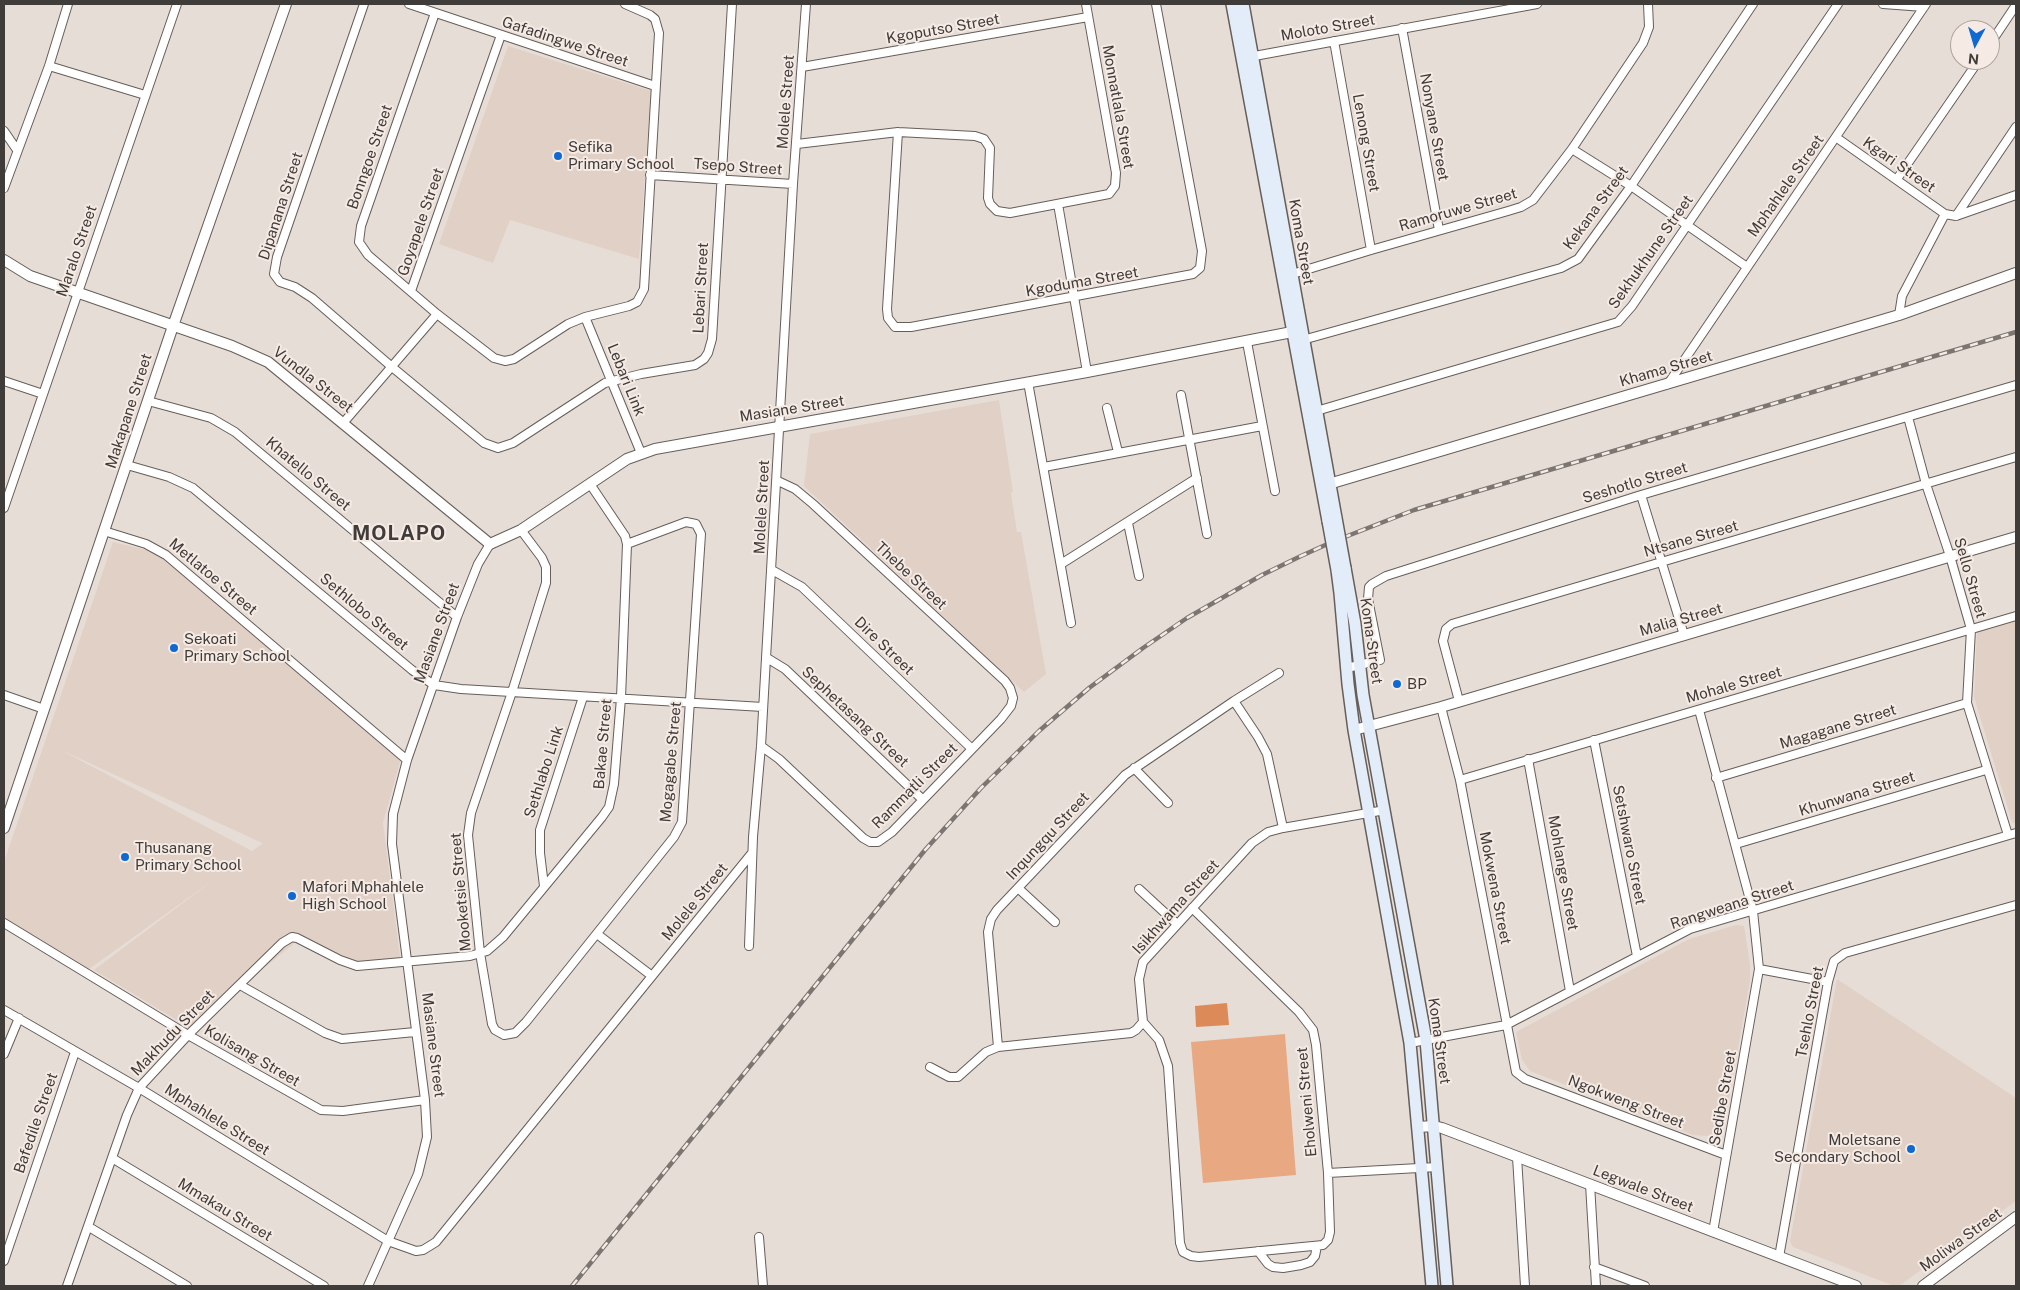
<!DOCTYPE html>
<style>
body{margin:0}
#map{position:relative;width:2020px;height:1290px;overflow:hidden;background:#e7ddd7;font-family:"Public Sans",sans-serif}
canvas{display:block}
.frame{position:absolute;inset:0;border:5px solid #403c3a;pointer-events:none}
.north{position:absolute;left:1950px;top:20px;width:50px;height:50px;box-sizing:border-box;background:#f5eae4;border:1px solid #ada4a0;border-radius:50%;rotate:186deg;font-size:14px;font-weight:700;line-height:20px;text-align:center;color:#403c3a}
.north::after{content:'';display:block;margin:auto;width:18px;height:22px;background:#1068d1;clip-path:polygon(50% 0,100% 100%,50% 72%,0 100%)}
</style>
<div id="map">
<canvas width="2020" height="1290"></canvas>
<div class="frame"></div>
<div class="north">N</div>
</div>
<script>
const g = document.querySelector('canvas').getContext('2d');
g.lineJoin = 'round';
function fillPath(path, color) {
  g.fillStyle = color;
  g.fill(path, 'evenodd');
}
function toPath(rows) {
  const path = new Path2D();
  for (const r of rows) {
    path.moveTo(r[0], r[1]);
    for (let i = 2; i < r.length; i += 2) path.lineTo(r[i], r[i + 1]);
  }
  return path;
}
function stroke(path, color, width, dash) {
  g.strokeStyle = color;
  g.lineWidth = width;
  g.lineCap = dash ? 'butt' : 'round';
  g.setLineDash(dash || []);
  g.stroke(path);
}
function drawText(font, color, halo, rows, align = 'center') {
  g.font = font + ' "Public Sans",sans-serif';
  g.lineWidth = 4;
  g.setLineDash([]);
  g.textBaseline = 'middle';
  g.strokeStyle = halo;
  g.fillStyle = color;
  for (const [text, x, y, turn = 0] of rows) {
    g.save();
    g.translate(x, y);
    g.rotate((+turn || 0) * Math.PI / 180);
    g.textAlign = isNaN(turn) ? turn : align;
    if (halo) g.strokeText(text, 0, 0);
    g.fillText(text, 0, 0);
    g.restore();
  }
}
fillPath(toPath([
 [508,46,651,91,639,259,510,220,493,263,439,244],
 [999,400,1013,492,1011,493,1017,532,1021,532,1046,674,1024,692,804,486,810,434],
 [113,542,159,553,401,758,383,823,400,957,355,965,297,941,190,1028,94,970,216,878,85,972,4,923,4,862],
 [59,749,262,843,262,844,252,851],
 [2016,620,2016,824,2012,822,1974,697,1977,632],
 [1736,925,1744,926,1750,964,1750,981,1723,1132,1707,1136,1693,1135,1530,1071,1522,1060,1516,1032,1689,939],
 [1837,979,2016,1098,2016,1201,1899,1286,1894,1286,1793,1247,1790,1241]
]), '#e1d0c5');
fillPath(toPath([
 [1285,1034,1296,1175,1203,1183,1191,1042]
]), '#e8a982');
fillPath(toPath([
 [1227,1003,1229,1025,1196,1027,1195,1006]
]), '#dc8b58');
const minor = toPath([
 [364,4,277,257,274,274,280,282,295,287,312,298,392,367,484,443,498,448,513,443,605,383,641,374,695,365,704,359,708,353,712,339,732,4],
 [409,4,655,86],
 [1883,4,1924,7],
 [435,13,361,226,359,242,368,255,437,314,494,358,505,361,514,359,568,324,585,317,629,306,637,302,644,289,659,33,655,19,650,15,625,4],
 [1402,28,1439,230],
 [1334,41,1371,250],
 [1990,44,2016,5],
 [1249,57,1537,4],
 [49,66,145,95],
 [802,67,1088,17],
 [4,131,17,150],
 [898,132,887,309,888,318,895,327,911,327,1193,274,1200,268,1202,251,1156,4],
 [1837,138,1945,214,1956,216,2016,195],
 [797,144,898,132,975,136,984,139,990,148,988,198,990,204,997,211,1010,213,1109,194,1115,186,1116,173,1086,4],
 [1572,149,1631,186,1747,267],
 [650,175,793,184],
 [1897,179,1979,60],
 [4,188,49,66,68,4],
 [1058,204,1087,372],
 [1956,216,2016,127],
 [1289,275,1371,250,1508,211,1521,207,1533,200,1572,149,1643,43,1649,27,1648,4],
 [411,291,501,35],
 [1899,315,1902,296,1945,214],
 [585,317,641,453],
 [1299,341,1561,268,1578,259,1631,186,1753,4],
 [1247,342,1275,491],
 [4,381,43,394],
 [1028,382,1071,623],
 [1668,384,1926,4],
 [1181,395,1207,534],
 [148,401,211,418,235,432,457,617],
 [1107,408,1118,452],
 [1313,412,1618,322,1632,306,1838,4],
 [1908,417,1926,484,1950,556,1971,629,1967,703,2008,835],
 [344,422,437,314],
 [127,465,169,477,193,488,412,670,434,685,461,689,763,707],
 [1044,467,1262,426],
 [1641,495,1684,635],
 [4,508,177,4],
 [1128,523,1139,576],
 [521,530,542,558,546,567,546,583,512,692,471,813,468,835,480,953,492,1024,495,1030,504,1035,515,1033,526,1022,674,837,682,822,701,534,696,524,686,522,627,544],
 [104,531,146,544,166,555,407,760],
 [1061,564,1197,478],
 [772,570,802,587,971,748],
 [767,658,785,669,922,799],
 [1347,668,1380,660,1368,599,1369,587,1372,584,1386,576,1641,495,2016,385],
 [4,695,44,709],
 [1234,701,1258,737,1267,754,1283,828],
 [1459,701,1443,641,1446,629,1452,624,2016,457],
 [1441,707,1460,780,1516,1072,1525,1079,1726,1155],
 [1699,710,1753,911,1759,969,1713,1232],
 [1594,740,1637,956],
 [761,746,779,759,863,838,870,842,878,842,892,832,1001,719,1011,706,1013,698,1010,688,1005,681,813,504,795,489,778,481],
 [1528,759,1570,991],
 [1134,768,1168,803],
 [1716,778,1967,703],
 [1460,780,2016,616],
 [1736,844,1986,770],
 [544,886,540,853,540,830,583,697],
 [1018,888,1055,922],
 [1139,889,1177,924],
 [4,923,188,1035,321,1110,343,1111,425,1100],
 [597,934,652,976],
 [749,946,753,837,761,746,793,184,806,4],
 [1759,969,1828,982],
 [240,985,325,1033,342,1039,415,1032],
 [4,1010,139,1088,388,1241,416,1251,423,1250,436,1242,752,853],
 [1143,1022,1159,1040,1168,1066,1180,1243,1183,1252,1191,1256,1199,1257,1323,1245,1328,1240,1330,1232,1328,1173,1316,1045,1313,1030,1299,1012,1192,908],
 [1410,1043,1506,1025,1690,929,2016,833],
 [998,1047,988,932,991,919,997,910,1125,775,1234,701,1279,673],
 [4,1054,19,1018],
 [930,1067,949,1077,958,1077,986,1052,998,1047,1131,1033,1136,1030,1143,1022,1139,979,1143,962,1252,843,1268,832,1283,828,1385,810],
 [1517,1157,1525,1286],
 [112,1158,324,1286],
 [1328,1173,1437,1167],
 [1590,1184,1596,1286],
 [89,1227,187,1286],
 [759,1237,763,1286],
 [1258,1251,1268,1264,1273,1267,1283,1268,1301,1265,1310,1262,1315,1256,1317,1246],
 [1779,1257,1828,982,1834,961,1845,953,2016,905],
 [4,1261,75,1052],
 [1594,1267,1645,1286],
 [67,1286,127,1115,139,1088,188,1035,282,943,292,937,297,938,340,960,357,966,470,956,487,951,503,937,602,817,609,807,614,784,621,698,627,544,625,536,590,484],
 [368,1286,418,1174,427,1137,425,1100,392,844,393,814,407,760,457,617,478,564,490,544]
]);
const tertiary = toPath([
 [4,260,30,276,232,346,268,362,490,544,521,530,627,459,655,449,1087,372,1292,332,1300,332],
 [1322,486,1899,315,2016,273],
 [1354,730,1441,707,2016,537],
 [4,828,173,326,286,4],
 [1418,1127,1434,1126,1442,1128,1856,1286],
 [1923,1286,2016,1217]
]);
const secondary = toPath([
 [1232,4,1328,521],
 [1243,4,1336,518],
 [1345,568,1355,624,1363,695,1426,1040,1447,1286],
 [1337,570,1340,593,1348,684,1354,730,1410,1043,1432,1286]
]);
stroke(minor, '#675e59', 10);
stroke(tertiary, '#675e59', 12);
stroke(secondary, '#675e59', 14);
stroke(minor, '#fff', 8);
stroke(tertiary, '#fff', 10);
stroke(secondary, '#e3ecf9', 11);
const rail = toPath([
 [572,1286,925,850,981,788,1039,731,1089,688,1143,648,1187,618,1262,575,1301,556,1332,542,1414,510,2016,332]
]);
stroke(rail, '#7c7672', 4.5);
stroke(rail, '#f5eae4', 2.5, [8]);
const secondaryBridge = toPath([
 [1336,518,1345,568],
 [1328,521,1337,570]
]);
stroke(secondaryBridge, '#675e59', 14, []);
stroke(secondaryBridge, '#e3ecf9', 11);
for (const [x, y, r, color] of [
 [558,156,5,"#1068d1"],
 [174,648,5,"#1068d1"],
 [1397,684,5,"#1068d1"],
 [125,857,5,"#1068d1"],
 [292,896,5,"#1068d1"],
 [1911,1149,5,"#1068d1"]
]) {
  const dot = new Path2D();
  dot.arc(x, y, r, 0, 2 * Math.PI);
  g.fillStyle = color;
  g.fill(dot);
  stroke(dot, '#f5eae4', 2);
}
drawText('15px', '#403c3a', '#f5eae4', [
 ["Moloto Street",1328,28,-10],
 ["Kgoputso Street",943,29,-10],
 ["Gafadingwe Street",565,42,18],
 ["Molele Street",786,102,-86],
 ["Monnatlala Street",1118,107,80],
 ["Nonyane Street",1434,127,80],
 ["Lenong Street",1366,143,80],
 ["Bonngoe Street",370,157,-71],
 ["Kgari Street",1899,165,35],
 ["Tsepo Street",738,167,4],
 ["Mphahlele Street",1786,186,-55],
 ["Dipanana Street",281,206,-72],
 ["Kekana Street",1596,208,-54],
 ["Ramoruwe Street",1458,210,-16],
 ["Goyapele Street",421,222,-71],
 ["Koma Street",1301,242,80],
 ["Maralo Street",77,251,-71],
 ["Sekhukhune Street",1651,252,-55],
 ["Kgoduma Street",1082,282,-10],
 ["Lebari Street",701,288,-87],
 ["Khama Street",1666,369,-16],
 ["Vundla Street",313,380,38],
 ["Lebari Link",626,380,68],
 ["Masiane Street",792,409,-9],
 ["Makapane Street",129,411,-72],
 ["Khatello Street",308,474,40],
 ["Seshotlo Street",1635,483,-17],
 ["Molele Street",762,507,-87],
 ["Ntsane Street",1691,539,-16],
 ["Thebe Street",911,576,43],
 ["Metlatoe Street",213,577,40],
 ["Sello Street",1970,578,74],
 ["Sethlobo Street",364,612,40],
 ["Malia Street",1681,620,-16],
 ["Masiane Street",437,633,-70],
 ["Koma Street",1371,641,82],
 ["Dire Street",884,646,44],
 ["Mohale Street",1734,685,-16],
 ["Sephetasang Street",855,717,43],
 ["Magagane Street",1838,727,-17],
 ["Bakae Street",603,744,-85],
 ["Mogagabe Street",671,762,-85],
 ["Sethlabo Link",544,772,-72],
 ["Rammatli Street",915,786,-45],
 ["Khunwana Street",1857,794,-17],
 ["Inqungqu Street",1048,836,-47],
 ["Setshwaro Street",1629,845,79],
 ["Mohlange Street",1563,873,80],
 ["Mokwena Street",1495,888,79],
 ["Mooketsie Street",461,892,-95],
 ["Molele Street",695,902,-51],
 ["Rangweana Street",1732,905,-18],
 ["Isikhwama Street",1176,907,-48],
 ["Tsehlo Street",1810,1012,-79],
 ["Makhudu Street",173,1033,-46],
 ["Koma Street",1439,1041,82],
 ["Masiane Street",433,1045,83],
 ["Kolisang Street",252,1056,30],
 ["Sedibe Street",1723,1098,-80],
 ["Eholweni Street",1307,1102,-95],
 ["Ngokweng Street",1626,1102,21],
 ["Mphahlele Street",217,1120,32],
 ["Bafedile Street",36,1123,-71],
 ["Legwale Street",1643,1189,21],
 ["Mmakau Street",225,1210,31],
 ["Moliwa Street",1961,1240,-36]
]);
drawText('15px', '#403c3a', '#f5eae4', [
 ["Sefika",568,147],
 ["Primary School",568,164],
 ["Sekoati",184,639],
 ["Primary School",184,656],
 ["BP",1407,684],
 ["Thusanang",135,848],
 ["Primary School",135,865],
 ["Mafori Mphahlele",302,887],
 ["High School",302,904],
 ["Moletsane",1901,1140,"right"],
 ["Secondary School",1901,1157,"right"]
], 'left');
g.letterSpacing = '1px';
drawText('bold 20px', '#403c3a', '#f5eae4', [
 ["MOLAPO",399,534]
]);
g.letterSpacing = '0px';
</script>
